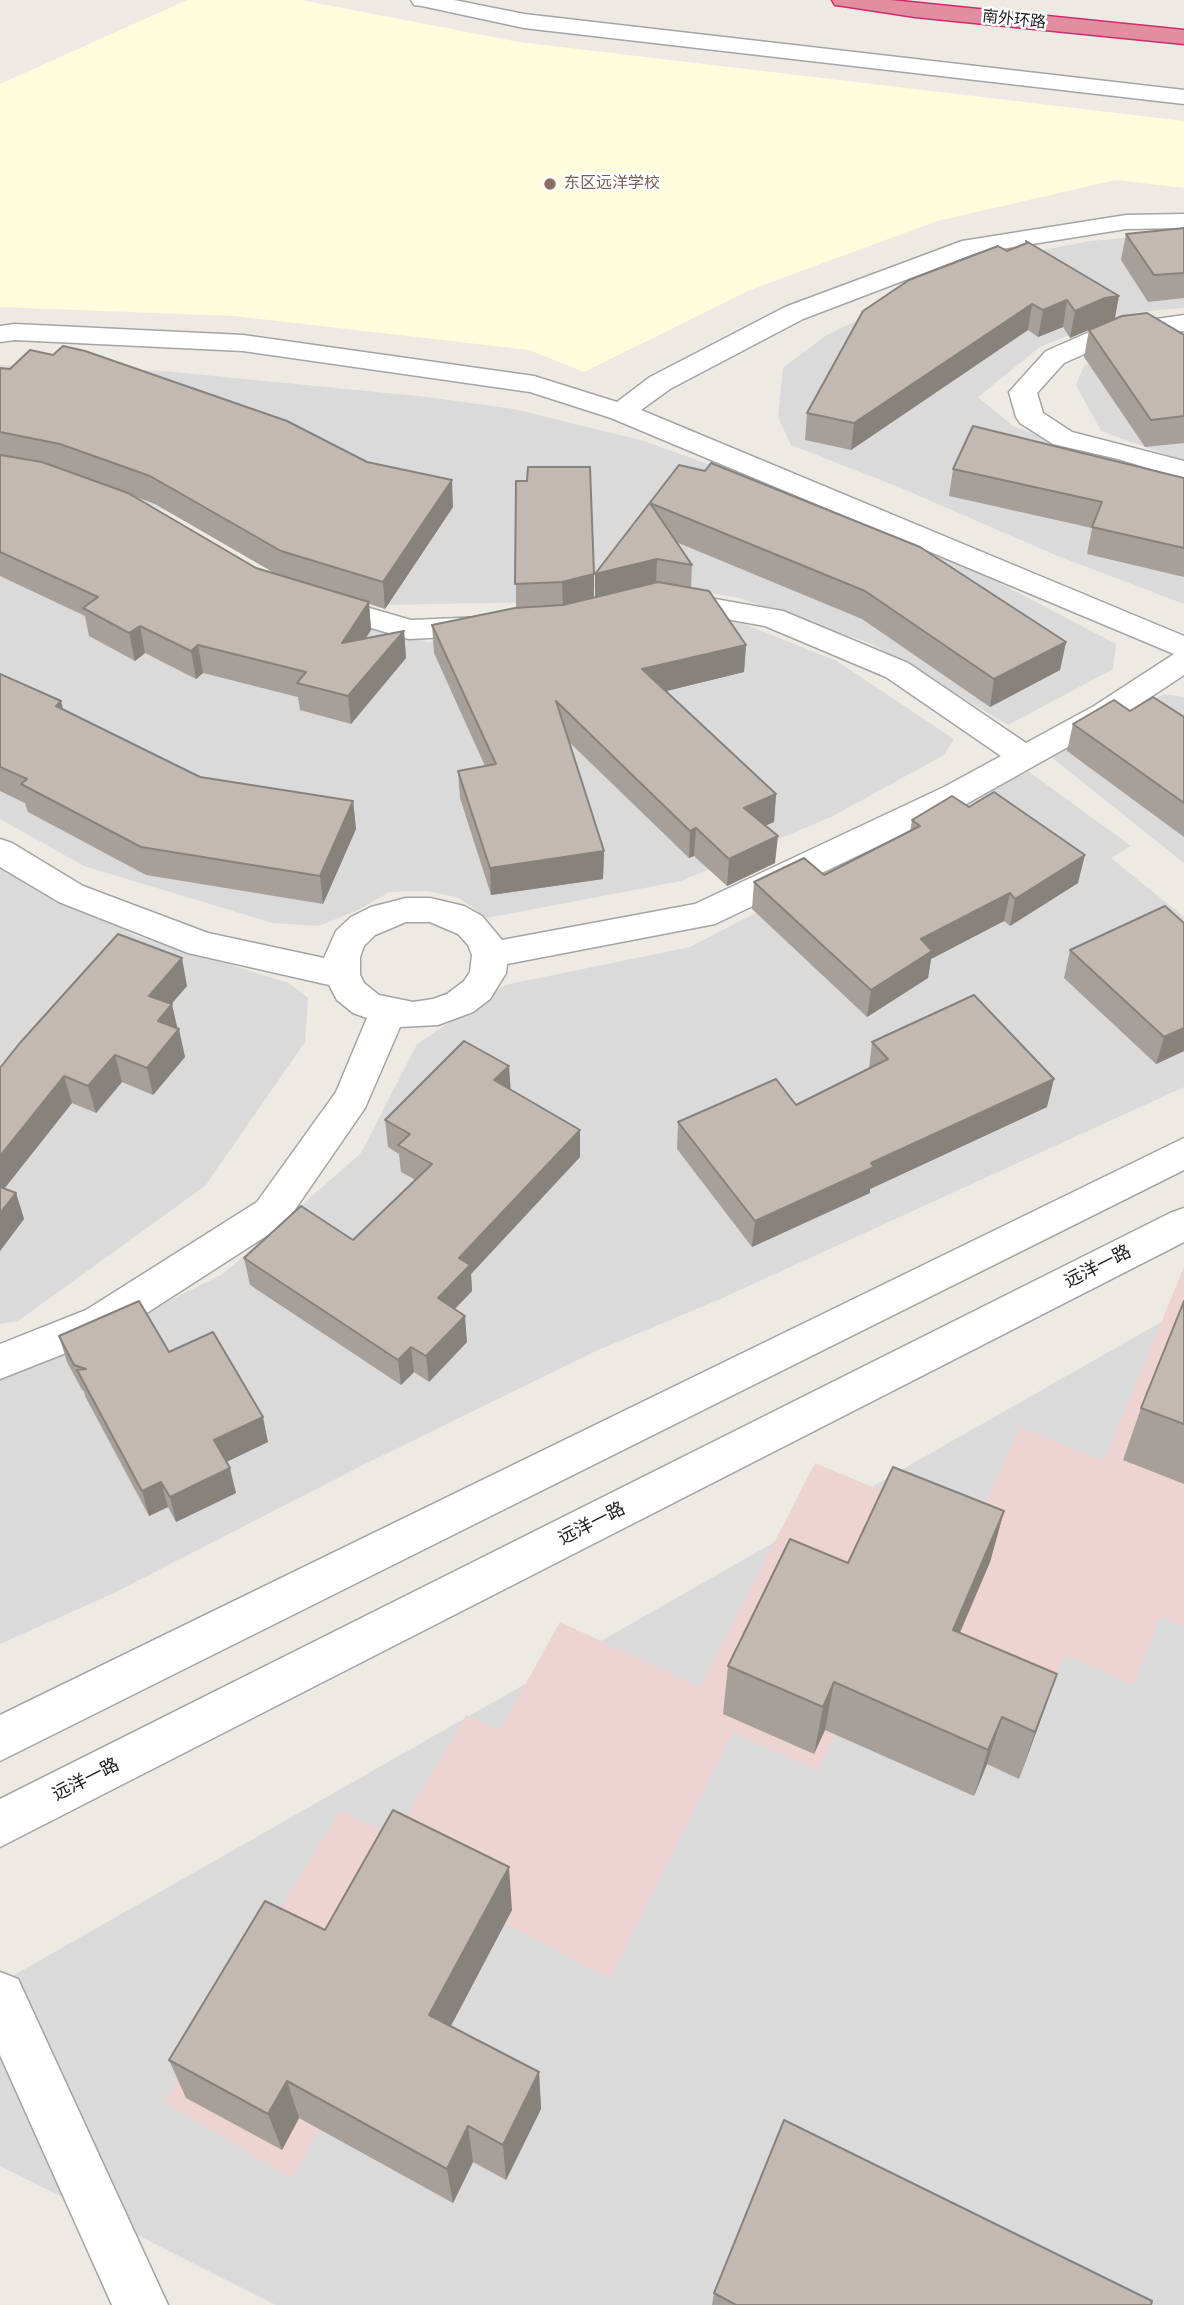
<!DOCTYPE html>
<meta charset="utf-8">
<style>
body{margin:0}
canvas{display:block;background:#edeae3}
</style>
<canvas width="1184" height="2305"></canvas>
<script>
const g = document.querySelector('canvas').getContext('2d');
g.lineJoin = 'round';
function fillPath(path, color) {
  g.fillStyle = color;
  g.fill(path, 'evenodd');
}
function toPath(rows) {
  const path = new Path2D();
  for (const r of rows) {
    path.moveTo(r[0], r[1]);
    for (let i = 2; i < r.length; i += 2) path.lineTo(r[i], r[i + 1]);
  }
  return path;
}
function stroke(path, color, width, dash) {
  g.strokeStyle = color;
  g.lineWidth = width;
  g.lineCap = dash ? 'butt' : 'round';
  g.setLineDash(dash || []);
  g.stroke(path);
}
function drawText(font, color, halo, rows, align = 'center') {
  g.font = font + ' "Fira Sans","Noto Sans SC",sans-serif';
  g.lineWidth = 5;
  g.setLineDash([]);
  g.textBaseline = 'middle';
  g.strokeStyle = halo;
  g.fillStyle = color;
  for (const [text, x, y, turn = 0] of rows) {
    g.save();
    g.translate(x, y);
    g.rotate((+turn || 0) * Math.PI / 180);
    g.textAlign = isNaN(turn) ? turn : align;
    if (halo) g.strokeText(text, 0, 0);
    g.fillText(text, 0, 0);
    g.restore();
  }
}
fillPath(toPath([
 [1184,233,1184,308,1138,312,1094,325,1040,347,978,397,1013,426,1184,493,1184,604,1053,554,901,488,791,445,778,417,783,368,825,336,934,283,1023,254,1090,241],
 [1184,351,1184,461,1101,431,1076,385,1085,364],
 [0,365,164,371,427,397,514,409,644,441,805,499,967,566,1116,644,1113,669,1008,725,872,644,736,597,631,581,542,602,380,605,173,514,62,470,0,462],
 [0,482,306,610,428,642,724,616,837,661,954,739,944,755,833,816,681,881,487,918,459,898,427,891,389,892,360,909,319,926,273,923,84,866,0,819],
 [1164,694,1184,697,1184,863,1050,756],
 [1028,771,1131,846,1111,858,1184,917,1184,1087,718,1300,596,1351,361,1466,114,1593,0,1644,0,1376,40,1365,223,1274,361,1153,417,1044,505,985,690,947],
 [0,865,136,936,289,983,308,998,305,1042,205,1186,18,1321,0,1324],
 [1184,1309,1184,2305,276,2305,0,2166,0,1983]
]), '#dbdada');
fillPath(toPath([
 [1184,1267,1184,1626,1160,1617,1134,1685,1065,1655,1049,1692,888,1621,818,1771,733,1732,610,1979,450,1894,292,2178,164,2102,340,1810,395,1837,466,1715,500,1730,560,1622,700,1687,815,1463,974,1529,1020,1427,1104,1461]
]), '#eed3d3');
fillPath(toPath([
 [187,0,301,0,519,42,1184,121,1184,188,1116,180,937,221,750,290,584,372,529,350,234,316,0,307,0,84]
]), '#fdfcdc');
const minor = toPath([
 [411,0,454,0,524,14,1184,90,1184,104,524,28,422,6,414,5,411,0],
 [1184,214,1184,228,1126,229,976,253,803,319,670,389,641,410,1184,636,1184,675,1116,720,968,803,715,924,507,964,506,973,490,999,473,1012,438,1025,400,1027,365,1108,285,1224,114,1334,0,1379,0,1344,86,1310,257,1202,336,1092,367,1018,353,1013,337,1000,329,985,188,953,59,902,0,867,0,839,12,843,83,886,208,933,324,958,336,931,351,917,371,907,406,898,430,898,464,906,482,916,502,940,695,904,944,787,1001,756,886,677,765,626,659,607,655,600,659,593,670,591,783,611,908,663,1026,743,1094,706,1174,654,611,418,530,392,243,351,15,340,0,342,0,326,15,324,243,335,534,376,617,402,650,377,785,307,962,241,1126,215,1184,214],
 [406,922,430,922,458,934,468,945,472,955,470,972,464,981,447,994,433,999,413,1002,379,995,364,983,360,975,360,957,364,946,375,935,406,922],
 [1184,315,1184,331,1116,340,1064,363,1037,393,1043,413,1072,432,1184,461,1184,479,1118,459,1053,444,1020,423,1016,417,1009,392,1046,351,1101,327,1184,315],
 [321,594,411,620,484,617,495,619,499,626,495,633,484,635,409,639,310,610,306,603,310,596,321,594],
 [1184,1138,1184,1170,0,1761,0,1715,1184,1138],
 [1184,1208,1184,1242,0,1847,0,1799,1170,1213,1184,1208],
 [0,1972,18,1979,168,2305,112,2305,0,2055,0,1972]
]);
const highway = toPath([
 [832,0,890,0,1184,30,1184,44,915,17,843,6,835,5,832,0]
]);
stroke(minor, '#a4a4a4', 3);
stroke(highway, '#cf2c69', 3);
fillPath(minor, '#fff');
fillPath(highway, '#e28ea0');
fillPath(toPath([
 [1184,228,1184,298,1148,302,1121,260,1126,234],
 [1026,241,1114,319,1184,335,1184,443,1145,447,1084,357,1089,330,1103,324,1070,338,1063,327,1038,337,1028,330,851,450,805,440,807,413,1007,251,1026,244],
 [0,368,453,507,385,609,369,604,371,630,366,638,404,631,406,658,351,724,300,710,298,697,203,673,196,679,145,653,135,661,89,636,85,616,0,576],
 [131,495,155,504,276,574,256,568],
 [679,465,1066,642,1060,670,990,707,862,619,676,542,692,565,691,588,746,645,744,672,666,691,776,794,774,822,766,825,775,863,727,886,694,856,689,858,568,741,604,851,603,879,491,895,460,798,458,771,485,766,434,653,432,625,516,608,516,481,594,598,595,597,595,574],
 [953,469,1184,478,1184,577,1087,554,1092,528,949,496],
 [0,674,63,709,200,777,353,801,356,829,323,904,146,875,28,812,25,803,0,791],
 [1130,711,1184,717,1184,837,1067,751,1073,724],
 [912,820,1078,883,1010,926,1004,921,931,959,928,978,867,1017,752,909,754,882,824,875,910,832],
 [1070,950,1184,1051,1156,1064,1064,978],
 [187,986,171,1004,185,1057,153,1095,122,1082,96,1113,72,1103,4,1189,16,1193,24,1219,0,1251,0,1068],
 [872,1042,1047,1107,870,1189,870,1193,752,1247,677,1149,678,1122,796,1105,869,1069],
 [510,1090,580,1157,471,1274,472,1291,455,1309,467,1342,429,1382,414,1372,401,1385,250,1285,244,1258,353,1240,416,1180,401,1172,399,1154,388,1147,385,1120],
 [1184,1301,1184,1484,1123,1460,1141,1408],
 [59,1336,169,1352,268,1442,226,1462,236,1493,176,1522,168,1507,149,1516,85,1396,84,1391,82,1390,67,1362],
 [1004,1511,990,1562,960,1633,1057,1674,1019,1779,987,1764,974,1796,825,1730,814,1754,723,1714,728,1666,848,1563],
 [512,1910,451,2026,539,2072,541,2109,506,2180,473,2162,453,2203,299,2118,282,2150,186,2098,169,2060,325,1930],
 [714,2293,1151,2305,712,2305]
]), '#a79f9a');
fillPath(toPath([
 [1119,296,1114,323,1100,325,1070,338,1075,311,1105,298],
 [1067,300,1063,327,1038,337,1043,310],
 [1032,304,1028,330,851,450,854,423],
 [452,480,453,507,385,609,383,582],
 [657,559,656,586,595,601,595,574],
 [594,574,594,602,563,609,562,582],
 [369,602,371,630,345,670,342,643],
 [140,626,145,653,135,661,129,633],
 [404,631,406,658,351,724,348,696],
 [1066,642,1060,670,990,707,994,679],
 [198,645,203,673,196,679,191,651],
 [746,645,744,672,642,697,642,669],
 [61,701,68,729,56,706],
 [776,794,774,822,743,835,744,808],
 [353,801,356,829,323,904,320,876],
 [696,828,694,856,689,858,690,831],
 [778,836,775,863,727,886,729,859],
 [604,851,603,879,491,895,490,868],
 [1085,855,1078,883,1010,926,1015,899],
 [1010,893,1004,921,931,959,928,978,867,1017,871,990,921,939],
 [182,958,187,986,155,1023,149,996],
 [172,1004,178,1031,179,1029,185,1057,153,1095,147,1068,158,1021],
 [1184,1028,1184,1051,1156,1064,1164,1037],
 [115,1055,122,1082,96,1113,88,1086],
 [509,1066,511,1093,494,1080],
 [64,1076,72,1103,0,1194,0,1156],
 [1054,1079,1047,1107,870,1189,870,1193,752,1247,755,1221,871,1163],
 [580,1130,580,1157,471,1274,472,1291,440,1324,438,1298,459,1258],
 [16,1193,24,1219,0,1251,0,1213],
 [465,1316,467,1342,429,1382,426,1356],
 [411,1347,414,1372,401,1385,398,1360],
 [263,1417,268,1442,220,1465,214,1440],
 [230,1468,236,1493,176,1522,170,1497],
 [161,1482,168,1507,149,1516,142,1491],
 [1004,1511,990,1562,940,1678,953,1630],
 [1057,1674,1040,1722,1019,1779,1035,1732],
 [834,1682,825,1730,814,1754,823,1707],
 [1002,1717,987,1764,974,1796,988,1750],
 [509,1867,512,1910,436,2054,429,2015],
 [539,2072,541,2109,506,2180,503,2145],
 [287,2081,299,2118,282,2150,268,2114],
 [468,2126,473,2162,453,2203,447,2169]
]), '#88827d');
const building = toPath([
 [1184,228,1184,273,1154,275,1126,234,1184,228],
 [1026,241,1119,296,1105,298,1075,311,1067,300,1043,310,1032,304,854,423,807,413,863,311,909,280,998,246,1007,251,1027,243,1026,241],
 [1147,313,1184,335,1184,416,1151,420,1089,330,1122,316,1147,313],
 [63,346,85,351,287,421,367,462,452,480,383,582,281,551,150,476,60,444,0,432,0,368,10,369,30,350,53,355,63,346],
 [973,426,1184,478,1184,548,1092,527,1102,502,953,469,973,426],
 [0,455,42,462,128,493,256,568,369,602,342,643,404,631,348,696,297,683,306,672,198,645,191,651,140,626,129,633,83,608,98,597,0,552,0,455],
 [711,463,920,547,1066,642,994,679,865,591,650,503,692,565,657,559,595,574,679,465,705,471,711,463],
 [528,467,590,467,594,574,562,582,515,584,516,481,527,481,528,467],
 [658,582,709,591,746,645,642,669,776,794,744,808,778,836,729,859,696,828,690,831,556,701,604,851,490,868,458,771,496,764,432,625,515,608,563,605,658,582],
 [0,674,61,701,56,706,200,777,353,801,320,876,141,847,21,784,27,779,0,767,0,674],
 [1153,697,1184,717,1184,803,1073,724,1114,700,1130,711,1153,697],
 [994,792,1085,855,1015,899,1010,893,921,939,932,951,871,990,754,882,804,858,824,875,920,826,912,820,952,796,969,807,994,792],
 [1165,906,1184,923,1184,1028,1164,1037,1070,950,1165,906],
 [118,934,182,958,149,996,172,1004,158,1021,179,1029,147,1068,115,1055,88,1086,64,1076,0,1156,0,1068,19,1044,118,934],
 [974,995,1054,1079,871,1163,874,1167,755,1221,678,1122,776,1079,796,1105,888,1059,872,1042,974,995],
 [464,1041,509,1066,494,1080,580,1130,459,1258,470,1265,438,1298,465,1316,426,1356,411,1347,398,1360,244,1258,301,1206,353,1240,432,1164,398,1145,410,1134,385,1120,464,1041],
 [0,1187,16,1193,0,1213,0,1187],
 [139,1301,169,1352,213,1332,263,1417,214,1440,230,1468,170,1497,161,1482,142,1491,77,1370,86,1369,74,1365,59,1336,139,1301],
 [1184,1301,1184,1424,1141,1408,1184,1301],
 [893,1467,1004,1511,953,1630,1057,1674,1035,1732,1002,1717,988,1750,834,1682,823,1707,728,1666,790,1539,848,1563,893,1467],
 [393,1810,509,1867,429,2015,539,2072,503,2145,468,2126,447,2169,287,2081,268,2114,169,2060,265,1901,325,1930,393,1810],
 [784,2120,1152,2301,1151,2305,736,2305,714,2293,784,2120]
]);
fillPath(building, '#c2b9b3');
stroke(building, '#88827d', 2);
for (const [x, y, r, color] of [
 [550,184,7,"#8d6e63"]
]) {
  const dot = new Path2D();
  dot.arc(x, y, r, 0, 2 * Math.PI);
  g.fillStyle = color;
  g.fill(dot);
  stroke(dot, '#fff', 2.5);
}
drawText('16px', '#1d1d1d', '#fff', [
 ["南外环路",1014,20,6]
]);
drawText('16px', '#785e54', '#fff', [
 ["东区远洋学校",564,184]
], 'left');
drawText('18px', '#1d1d1d', '#fff', [
 ["远洋一路",1098,1267,-27],
 ["远洋一路",592,1524,-27],
 ["远洋一路",86,1780,-27]
]);
</script>
